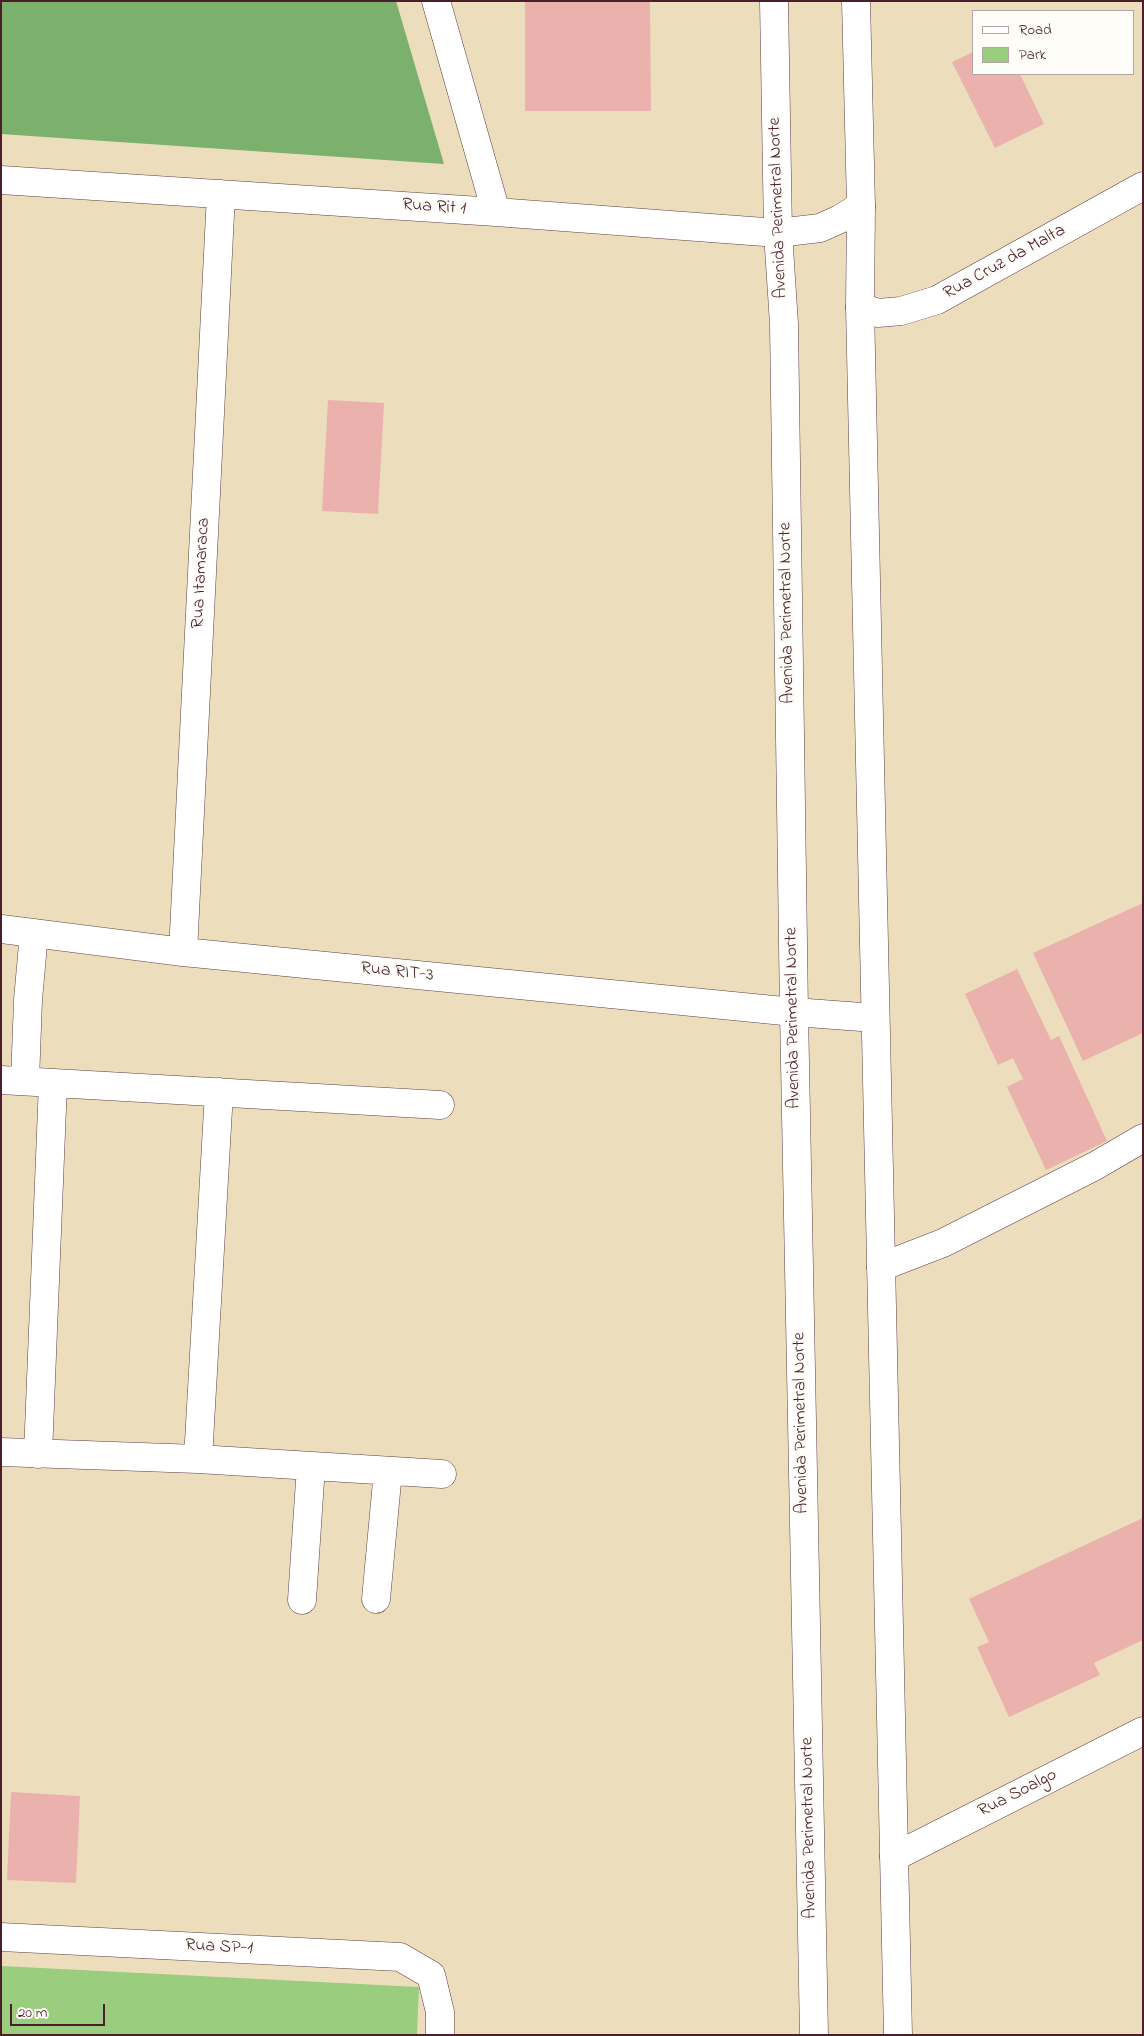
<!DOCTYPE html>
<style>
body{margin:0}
#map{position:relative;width:1144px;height:2036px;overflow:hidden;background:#ecdebc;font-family:"Indie Flower",sans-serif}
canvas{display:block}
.frame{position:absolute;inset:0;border:2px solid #4a1f2b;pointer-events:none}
.legend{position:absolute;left:972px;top:10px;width:162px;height:65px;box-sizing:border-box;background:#fdfcf7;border:1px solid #b5a4a5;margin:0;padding:6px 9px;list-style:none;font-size:15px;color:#4a1f2b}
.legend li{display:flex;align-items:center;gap:10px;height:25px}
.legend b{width:25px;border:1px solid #b5a4a5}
.scale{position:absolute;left:10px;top:2004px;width:95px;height:22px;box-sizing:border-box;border:2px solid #4a1f2b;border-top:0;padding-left:6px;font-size:15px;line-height:18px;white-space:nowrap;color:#4a1f2b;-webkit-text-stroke:4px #fdfcf7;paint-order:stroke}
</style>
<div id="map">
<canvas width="1144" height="2036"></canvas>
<div class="frame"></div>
<ul class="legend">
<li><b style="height:6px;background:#fff"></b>Road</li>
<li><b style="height:14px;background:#9acd7e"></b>Park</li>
</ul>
<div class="scale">20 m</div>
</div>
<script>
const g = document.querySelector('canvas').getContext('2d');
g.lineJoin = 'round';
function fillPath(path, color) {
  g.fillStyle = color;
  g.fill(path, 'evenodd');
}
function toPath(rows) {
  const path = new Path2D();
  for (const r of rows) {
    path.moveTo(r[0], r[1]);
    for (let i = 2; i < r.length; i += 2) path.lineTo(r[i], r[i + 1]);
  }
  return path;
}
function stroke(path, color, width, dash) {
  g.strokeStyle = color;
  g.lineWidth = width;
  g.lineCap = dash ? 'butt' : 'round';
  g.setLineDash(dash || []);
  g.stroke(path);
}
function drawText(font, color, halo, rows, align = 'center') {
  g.font = font + ' "Indie Flower",sans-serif';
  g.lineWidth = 5;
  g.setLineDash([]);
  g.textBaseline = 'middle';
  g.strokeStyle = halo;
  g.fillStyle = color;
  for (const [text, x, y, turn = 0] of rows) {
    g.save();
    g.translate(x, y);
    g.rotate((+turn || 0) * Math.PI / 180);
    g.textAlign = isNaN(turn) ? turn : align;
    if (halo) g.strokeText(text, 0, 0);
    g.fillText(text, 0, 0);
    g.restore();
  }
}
fillPath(toPath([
 [1,1966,419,1987,417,2035,1,2035]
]), '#9acd7e');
fillPath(toPath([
 [1,1,396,1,444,164,1,134]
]), '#7bb06d');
fillPath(toPath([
 [525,1,650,1,651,111,525,111],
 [973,52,973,74,1020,74,1044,124,995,148,952,62],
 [328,400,384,403,378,514,322,511],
 [1143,903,1143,1033,1083,1061,1033,953],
 [1017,969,1051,1040,1059,1036,1107,1141,1046,1170,1007,1087,1023,1079,1013,1058,998,1065,965,994],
 [1143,1518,1143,1640,1094,1663,1100,1675,1009,1717,977,1647,989,1642,969,1599],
 [11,1792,80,1796,76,1883,7,1880]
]), '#eab1ad');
const minor = toPath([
 [436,1,496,212],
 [1,180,496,212,778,233,820,228,840,219,861,206],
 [860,307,878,313,901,311,937,300,1143,186],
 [1,929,183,952,794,1012,875,1018],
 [183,952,221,194],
 [1,1080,440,1105],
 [25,1081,28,1000,34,933],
 [881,1267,943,1243,1095,1166,1143,1138],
 [1,1452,198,1459,442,1474],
 [38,1454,53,1083],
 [198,1459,219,1092],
 [376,1599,388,1471],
 [302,1600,311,1466],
 [894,1857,1143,1731],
 [1,1937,400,1957,431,1975,440,2012,440,2035]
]);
const highway = toPath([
 [774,1,778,233,784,324,794,1012,814,2035],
 [856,1,861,206,860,307,898,2035]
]);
stroke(minor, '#623c41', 29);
stroke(highway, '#623c41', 29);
stroke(minor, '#fff', 28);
stroke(highway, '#fff', 28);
drawText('18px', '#4a1f2b', '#fdfcf7', [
 ["Rua Rit 1",434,208,4],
 ["Avenida Perimetral Norte",779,208,-92],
 ["Rua Cruz da Malta",1005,263,-29],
 ["Rua Itamaraca",202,573,-87],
 ["Avenida Perimetral Norte",788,613,-91],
 ["Rua RIT-3",397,973,6],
 ["Avenida Perimetral Norte",794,1018,-91],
 ["Avenida Perimetral Norte",802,1423,-91],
 ["Rua Soalgo",1018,1794,-27],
 ["Avenida Perimetral Norte",810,1828,-91],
 ["Rua SP-1",219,1948,3]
]);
</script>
